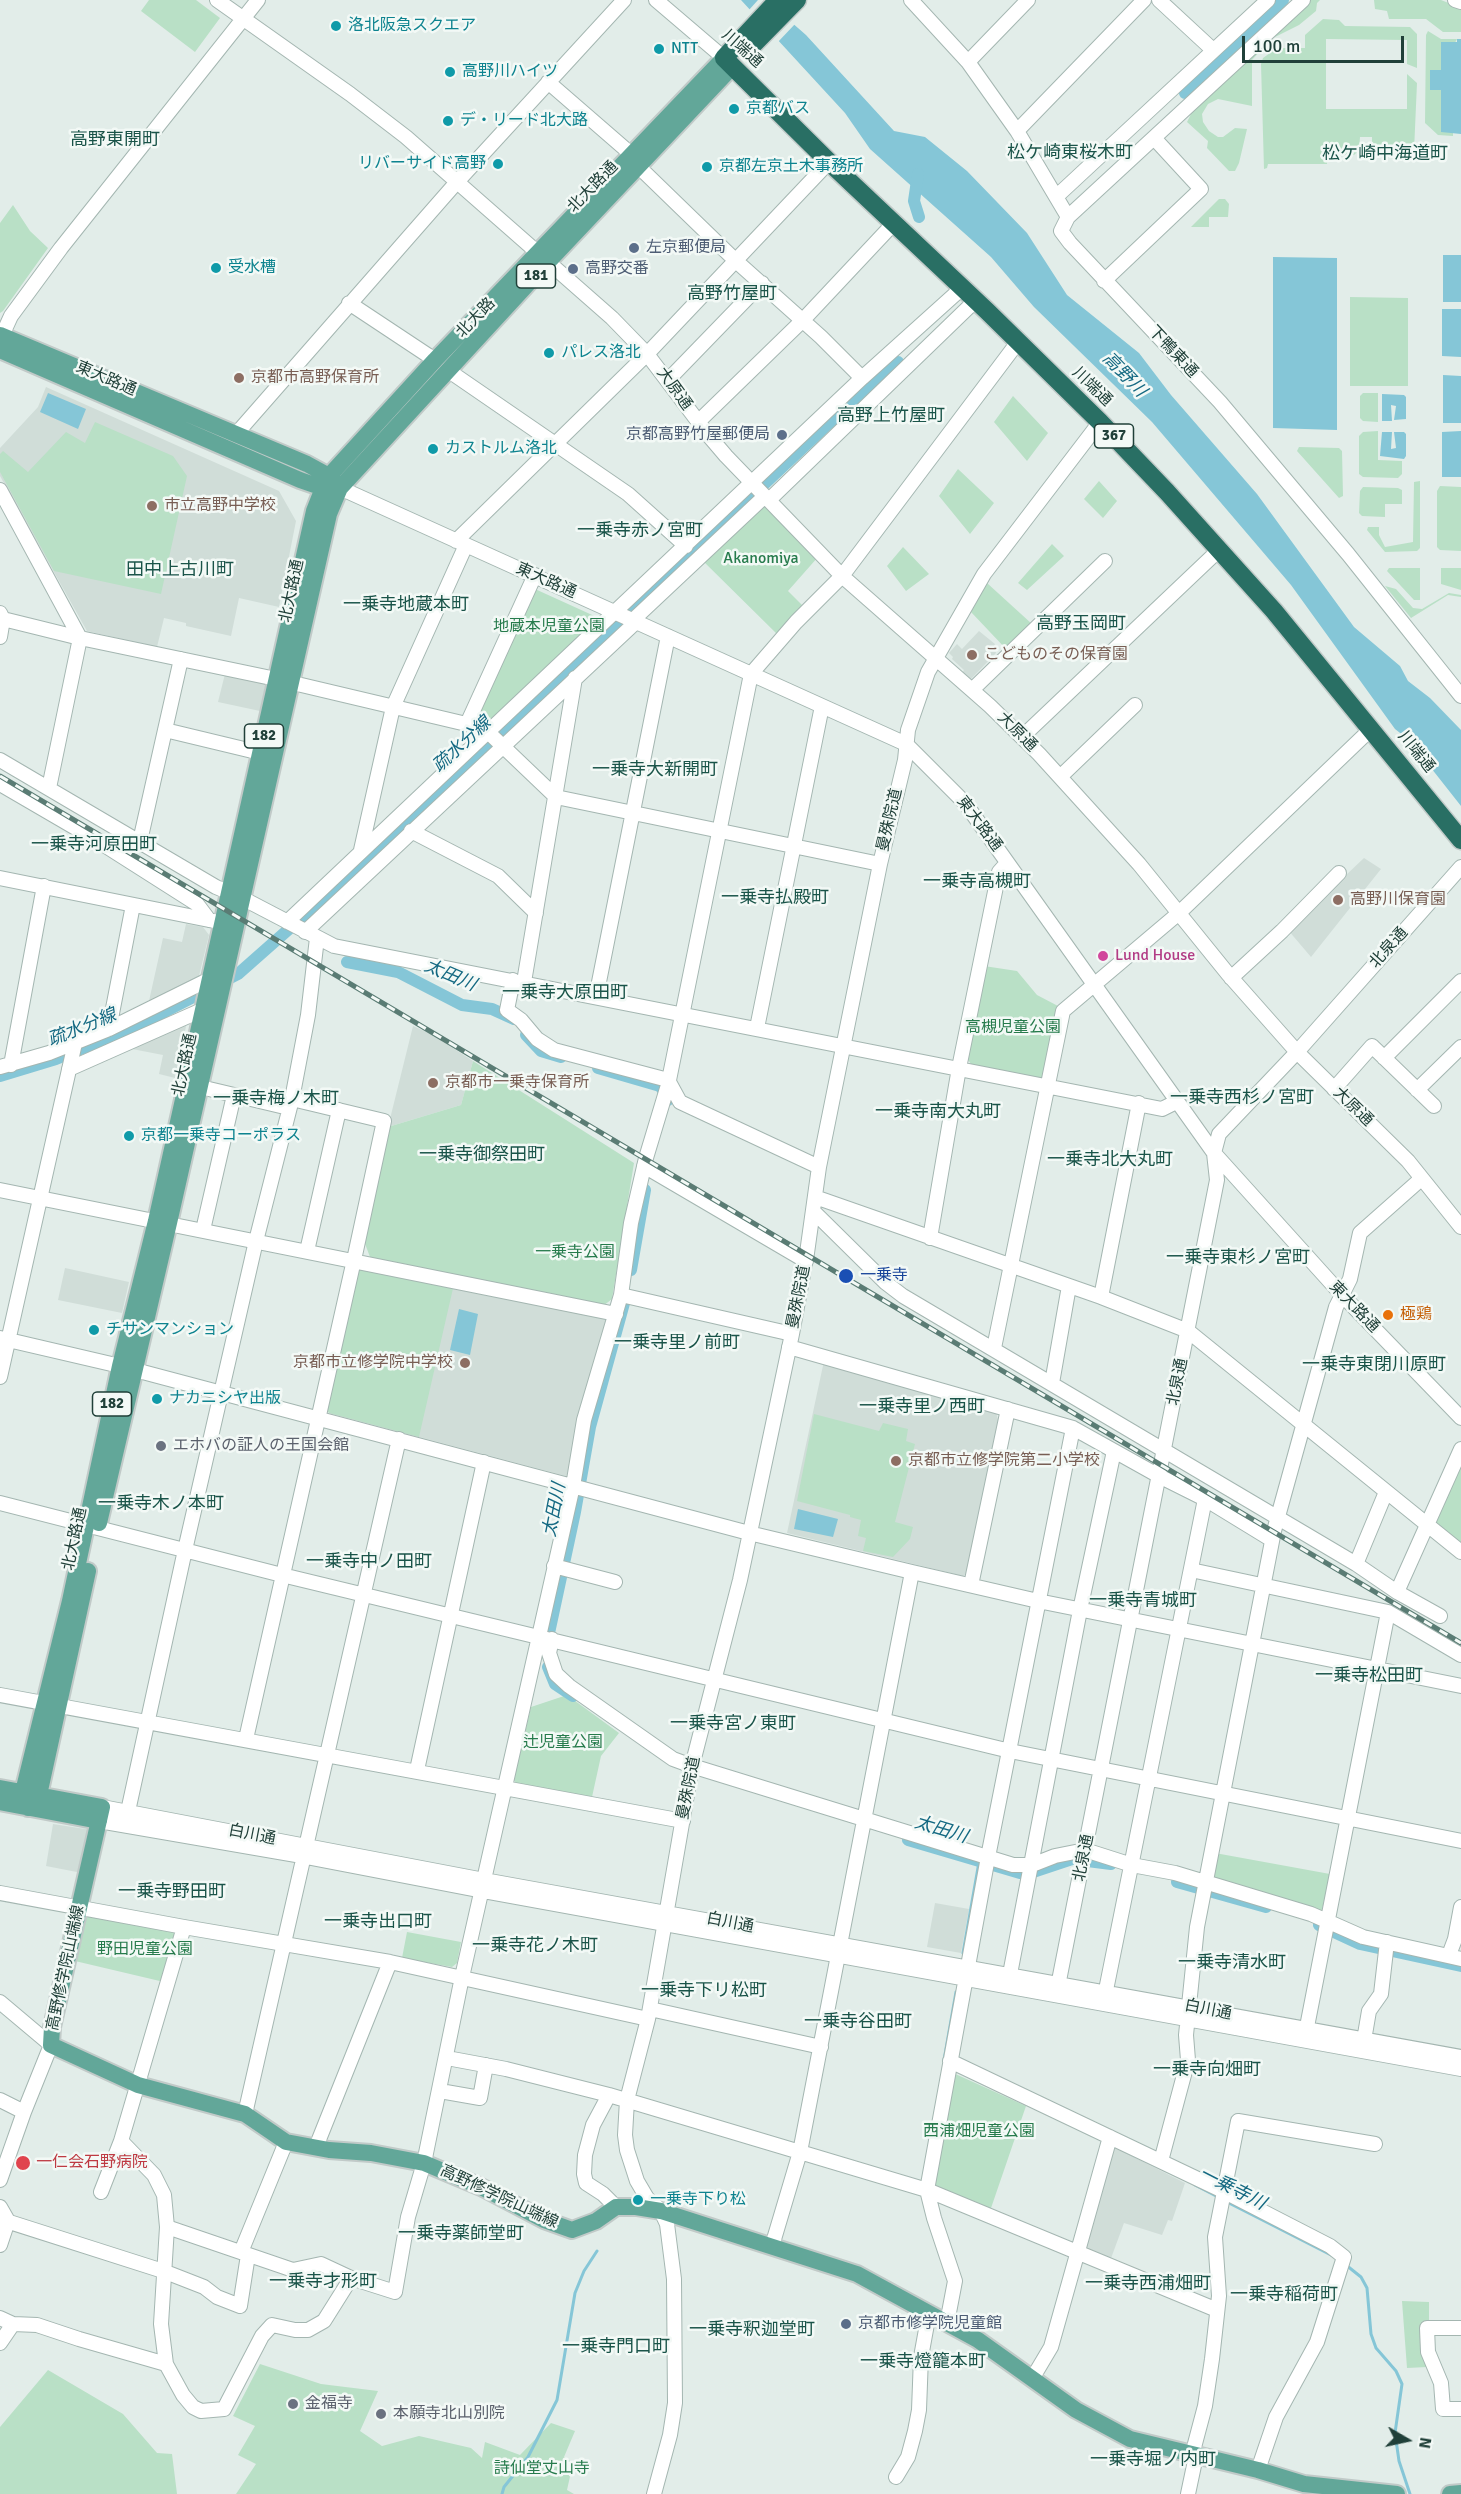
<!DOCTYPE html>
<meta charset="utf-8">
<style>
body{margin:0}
#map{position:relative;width:1461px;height:2494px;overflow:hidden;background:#e2ede9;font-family:Signika,sans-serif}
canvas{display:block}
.north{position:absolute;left:1377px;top:2410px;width:60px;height:60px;-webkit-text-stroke:4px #f3f9f6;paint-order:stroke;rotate:99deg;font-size:16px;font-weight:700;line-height:24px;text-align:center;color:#204039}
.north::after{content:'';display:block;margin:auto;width:21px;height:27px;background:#204039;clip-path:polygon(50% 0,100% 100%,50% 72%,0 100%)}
.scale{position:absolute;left:1242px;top:36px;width:162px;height:27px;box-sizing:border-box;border:3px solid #204039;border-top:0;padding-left:8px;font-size:18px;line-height:21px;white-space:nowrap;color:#204039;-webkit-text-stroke:4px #f3f9f6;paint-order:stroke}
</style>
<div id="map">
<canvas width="1461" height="2494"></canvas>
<div class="north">N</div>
<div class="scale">100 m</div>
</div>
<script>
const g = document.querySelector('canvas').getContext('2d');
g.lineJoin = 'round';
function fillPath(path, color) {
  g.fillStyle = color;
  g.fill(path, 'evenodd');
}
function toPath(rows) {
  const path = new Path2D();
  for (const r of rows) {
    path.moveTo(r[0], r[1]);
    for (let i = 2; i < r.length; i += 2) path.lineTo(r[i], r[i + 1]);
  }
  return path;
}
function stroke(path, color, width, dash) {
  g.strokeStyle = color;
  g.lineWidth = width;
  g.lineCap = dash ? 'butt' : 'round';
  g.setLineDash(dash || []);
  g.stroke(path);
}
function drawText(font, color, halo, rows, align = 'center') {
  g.font = font + ' Signika,"Noto Sans JP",sans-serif';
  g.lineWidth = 5;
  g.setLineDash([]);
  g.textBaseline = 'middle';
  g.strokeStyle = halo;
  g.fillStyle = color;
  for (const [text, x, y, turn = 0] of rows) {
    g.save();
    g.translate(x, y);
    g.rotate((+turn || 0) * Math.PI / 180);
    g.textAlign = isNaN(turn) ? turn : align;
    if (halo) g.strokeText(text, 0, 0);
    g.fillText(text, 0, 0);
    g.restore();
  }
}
fillPath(toPath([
 [46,387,279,491,296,521,279,607,239,598,231,636,186,626,186,623,164,618,157,647,87,631,0,476,0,448,38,407],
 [979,631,995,644,994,646,996,653,970,680,962,673,964,670,952,659,953,657,949,653,957,644,962,649],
 [225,674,266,682,260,711,218,702],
 [1364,858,1381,869,1311,957,1288,930],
 [186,924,203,927,209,935,199,976,149,1001,163,938,182,942],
 [188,1017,175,1078,159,1074,163,1055,127,1048],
 [413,1026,431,1034,473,1061,461,1105,388,1127],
 [65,1268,129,1282,122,1313,58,1300],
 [357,1268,608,1318,571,1473,566,1476,329,1413,325,1407],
 [824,1361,996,1412,998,1420,968,1573,963,1576,787,1533],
 [53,1824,92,1830,82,1873,46,1866],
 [935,1903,969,1909,961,1953,927,1947],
 [1112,2146,1185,2183,1172,2221,1168,2220,1162,2235,1124,2223,1110,2261,1087,2253,1084,2245]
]), '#d0ddd8');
fillPath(toPath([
 [149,0,196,0,220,18,195,52,141,11],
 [1308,0,1320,0,1317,3,1316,11,1299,25,1271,39,1252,60,1252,106,1218,99,1208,104,1202,114,1203,122,1209,131,1218,137,1223,137,1235,128,1247,129,1239,163,1235,171,1229,171,1207,148,1208,141,1187,122,1192,112],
 [1374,0,1441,0,1461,8,1461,32,1443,32,1426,19,1389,19,1387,11,1375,9],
 [1323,19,1339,20,1345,26,1410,27,1417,34,1417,68,1407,64,1407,40,1326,39,1326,109,1407,109,1407,74,1417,83,1414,151,1377,150,1372,145,1372,137,1360,137,1359,150,1354,155,1328,154,1327,164,1268,164,1267,168,1264,169,1261,64,1263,58,1277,48,1305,48,1305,35],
 [1428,31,1441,39,1457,39,1441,70,1430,71,1441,90,1441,132,1453,132,1453,136,1438,135,1425,123,1426,35],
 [1219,199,1225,199,1229,204,1228,217,1209,217,1209,227,1191,227],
 [13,205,30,231,48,248,3,311,0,313,0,223],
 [1350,297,1408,298,1408,386,1350,386],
 [1363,393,1378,393,1378,422,1363,421,1360,418,1360,396],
 [1013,396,1048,433,1027,461,994,422],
 [95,422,173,456,187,476,161,594,54,571,0,472,0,454,3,451,28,472,66,432,85,443],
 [1378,431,1378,460,1402,461,1402,474,1398,478,1363,477,1359,474,1359,436,1363,432],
 [1299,447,1339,448,1342,451,1343,496,1339,498,1297,451],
 [958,469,994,503,970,534,939,496],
 [1099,481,1117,501,1103,518,1084,499],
 [1420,481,1420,548,1417,551,1385,552,1367,530,1368,527,1379,527,1379,535,1385,547,1413,542,1414,482],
 [1440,486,1461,487,1461,551,1440,550,1437,547,1437,491],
 [1363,487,1398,488,1402,490,1402,504,1385,504,1385,517,1362,516,1359,513,1360,491],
 [763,502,818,557,788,591,804,607,779,636,701,559],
 [1052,544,1064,556,1027,590,1018,583],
 [903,547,929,574,906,591,887,566],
 [1389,568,1420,568,1420,600,1414,600,1387,571],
 [1441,568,1461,568,1461,590,1441,584],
 [987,583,1032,624,1007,650,971,612],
 [1385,586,1396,589,1413,608,1422,609,1449,593,1461,595,1461,597,1448,595,1411,618],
 [535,589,601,619,492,722,475,717],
 [984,966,1017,971,1037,995,1058,1006,1044,1079,971,1064,966,1057],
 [473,1061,634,1163,612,1299,603,1306,370,1257,364,1241,388,1127,461,1105],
 [357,1268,454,1284,419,1437,329,1413,325,1407],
 [814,1414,879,1431,883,1423,908,1429,906,1441,915,1444,895,1522,913,1527,910,1539,893,1557,863,1551,866,1538,858,1536,861,1520,850,1517,850,1515,797,1501],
 [1461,1458,1461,1543,1437,1525,1435,1515],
 [567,1695,619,1733,601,1756,592,1797,516,1784,514,1780,531,1707],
 [1215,1853,1330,1874,1321,1914,1210,1882],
 [90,1913,174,1928,178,1934,164,1982,75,1961,85,1916],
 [407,1932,461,1942,457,1963,452,1967,402,1958],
 [951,2072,1026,2106,990,2211,935,2186,933,2181],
 [1402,2301,1429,2302,1429,2323,1420,2324,1422,2357,1427,2367,1407,2368],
 [260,2364,321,2384,378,2391,360,2431,382,2446,419,2436,471,2448,482,2458,485,2442,520,2455,551,2423,575,2431,564,2457,573,2463,567,2490,574,2494,236,2494,256,2464,238,2455,255,2426,233,2416],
 [48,2370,123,2414,157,2453,172,2454,177,2494,0,2494,0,2427]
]), '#b9e0c6');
fillPath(toPath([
 [741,0,766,0,806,35,894,131,925,137,967,171,1027,233,1067,295,1139,353,1171,395,1257,494,1354,627,1400,666,1408,681,1430,698,1461,730,1461,806,1409,740,1395,729,1291,585,1152,422,1034,307,991,257,870,149,845,113],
 [1457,39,1461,39,1461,134,1441,132,1441,90,1430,90,1430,70,1441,70,1441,42,1457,42],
 [1443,255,1461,255,1461,302,1443,302],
 [1273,257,1337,258,1337,430,1273,428],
 [1442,309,1461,309,1461,357,1442,356],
 [1443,375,1461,376,1461,423,1443,423],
 [48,393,86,409,78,429,40,412],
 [1382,394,1404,395,1406,397,1406,419,1394,420,1396,406,1391,405,1392,421,1382,421],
 [1461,431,1461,477,1442,477,1442,432],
 [1382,432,1392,432,1391,449,1396,448,1394,432,1404,432,1406,434,1406,456,1404,459,1380,456],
 [459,1309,478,1314,470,1355,450,1350],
 [798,1509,838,1519,833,1537,794,1529]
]), '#85c6d7');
fillPath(toPath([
 [758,0,770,0,796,23,777,43,748,11]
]), '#e2ede9');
stroke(toPath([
 [963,1953,979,1862],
 [944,2060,956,1992],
 [1195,2185,1218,2197],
 [1227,2202,1333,2256],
 [1346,2265,1361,2277,1367,2288,1371,2334,1376,2348,1396,2371,1402,2384,1395,2433,1399,2461,1410,2494],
 [502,2494,504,2487,528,2457,557,2400,575,2293,584,2271,597,2251]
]), '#85c6d7', 3);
stroke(toPath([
 [1185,93,1283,0],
 [918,174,914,201,919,217],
 [347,962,398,972,462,1005,492,1009,514,1019],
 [526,1035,541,1051,561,1057],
 [598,1068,660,1086,668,1097,668,1100],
 [0,1076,56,1059,137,1026,238,974,341,883,827,425,898,362],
 [631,1270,645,1190],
 [546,1647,575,1512,590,1427,626,1296],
 [548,1667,555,1684,573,1696],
 [908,1840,1020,1873,1036,1871,1072,1859,1111,1864],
 [1177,1882,1266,1907],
 [1319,1925,1360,1944,1461,1966]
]), '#85c6d7', 12);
const minor = toPath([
 [217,0,350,94,406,137,612,318,647,354,709,436,726,456,842,576,990,706,1039,754,1139,864,1228,974,1297,1052,1408,1161,1461,1227],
 [656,0,724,58],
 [911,0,968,62,1017,131,1068,217,1061,231,1070,243,1220,402,1348,554,1461,696],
 [1159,0,1213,50],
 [1455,0,1461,2],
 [968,62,1028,0],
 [548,82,631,154],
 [1017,131,1144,0],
 [639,167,736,261,821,337,862,378],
 [1057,196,1268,0],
 [1068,217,1303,0],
 [1104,281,1201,189,1154,138],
 [349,303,435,360],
 [0,340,11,316,61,248,258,0],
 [449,371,628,494,686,546],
 [668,380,762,283],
 [698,422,803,320,895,222],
 [237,433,456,183,624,0],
 [340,488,906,744,965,803,1214,1153,1342,1295,1461,1418],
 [0,490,80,638,49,788],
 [769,500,976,300],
 [456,541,647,354,829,162],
 [0,613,3,619,80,638,276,679,479,727,489,733,556,797,880,864],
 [633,620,765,496],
 [0,637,3,619],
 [972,690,1105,561],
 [467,724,535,575],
 [165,730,269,755],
 [1022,737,1220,549],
 [0,760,216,887,242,898,334,946,1162,1109,1176,1102],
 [1060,777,1135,705],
 [0,784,98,841,197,904,209,920],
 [411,831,498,876,536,913],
 [140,841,181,659],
 [361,850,393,707,466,545],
 [0,878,214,921],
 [287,922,862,378,962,288],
 [305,932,636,622],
 [1231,978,1282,931,1339,873],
 [513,980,507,1010,521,1020,537,1039,554,1050,668,1080,680,1102,819,1167],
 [524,982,575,678],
 [596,997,668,636],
 [757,1028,822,706],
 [109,1029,133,905],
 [1384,1058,1461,981],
 [11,1065,44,886],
 [0,1067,49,1053,109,1029,216,976],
 [69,1069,211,1006],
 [192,1085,289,1108],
 [1334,1089,1372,1046,1434,1106],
 [1417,1090,1461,1047],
 [292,1099,308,1015,317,938],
 [644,1166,806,1261],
 [0,1190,616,1314],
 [815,1197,1101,1297,1188,1331,1461,1552],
 [813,1211,886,1283,903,1296,1356,1564,1397,1592,1440,1616],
 [203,1230,234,1095],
 [930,1238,959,1068,999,872,1007,863],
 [307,1251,339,1110],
 [621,1295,631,1223,646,1158,668,1085,751,674,796,622,842,576,1018,342],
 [1101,1297,1139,1103],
 [0,1338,120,1366,749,1533,912,1572,1038,1601,1461,1686],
 [789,1347,1073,1428,1159,1476,1205,1499,1272,1540],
 [994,1348,1063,1011,1179,913,1371,729],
 [0,1377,75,1043],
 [1052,1383,1069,1286],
 [0,1503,282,1575,1010,1751,1461,1841],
 [1356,1564,1386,1492],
 [554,1566,615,1582],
 [1191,1570,1388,1612,1461,1655],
 [971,1585,1008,1409],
 [1397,1592,1461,1449],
 [552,1639,549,1653,556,1674,569,1686,673,1759,692,1766,1013,1865,1032,1865,1055,1856,1085,1850,1132,1865,1175,1873,1311,1914,1363,1937,1461,1959],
 [0,1695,683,1821],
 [417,1770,484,1462],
 [102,1807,484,1880,1461,2057],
 [99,1821,302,1856,488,1892,1461,2069],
 [125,1825,185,1550,256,1241,292,1099,384,1121,354,1260,246,1739],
 [0,1893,184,1927,390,1962,648,2019],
 [184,1927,121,2141,154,2175,164,2195,167,2227,161,2324,166,2364,183,2395,193,2407,201,2411,224,2409,262,2336,272,2325,295,2330,308,2330,324,2321,351,2278],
 [1449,1955,1455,1939,1461,1907],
 [1010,1974,1080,1610,1114,1451],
 [1057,1991,1217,1180,1214,1153,1219,1134,1297,1052,1461,867],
 [1104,2000,1205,1499],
 [0,2002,51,2045,24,2112,0,2180],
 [650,2009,821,2047],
 [1305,2037,1388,1612],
 [1363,2046,1369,2011,1381,1994,1387,1942],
 [447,2058,506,2069,609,2095,927,2190,1217,2310],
 [950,2061,1223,2191,1330,2246,1344,2257,1317,2342,1276,2417,1258,2470],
 [440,2091,480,2098,486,2065],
 [609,2095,593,2125,585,2155,584,2174,586,2183,603,2194,616,2207],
 [0,2100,24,2112],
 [245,2114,399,1439],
 [316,2147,390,1962],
 [1161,2161,1188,2060,1186,2035,1197,1927,1274,1531,1336,1307,1350,1279,1360,1233,1421,1179],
 [101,2192,121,2141],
 [0,2207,8,2221,0,2245],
 [0,2219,163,2271,204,2287,217,2297,240,2306,248,2255],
 [167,2227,293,2270,321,2264,351,2278,395,2292,408,2217,424,2163,462,1977,573,1486,584,1420,621,1295,792,1334],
 [772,2246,800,2152,912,1572],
 [241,2252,286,2142],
 [0,2318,13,2324,37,2325,79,2339,166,2364],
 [947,2323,955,2281,934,2218,927,2190,988,1857,1073,1428],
 [1461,2328,1427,2328,1428,2352,1441,2383,1443,2409,1461,2409],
 [0,2343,13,2324],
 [1032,2379,1051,2347,1110,2137],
 [1192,2455,1205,2406,1212,2359,1219,2296,1215,2237,1238,2121,1375,2144],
 [896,2477,908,2457,915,2431,919,2410,921,2357,929,2313],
 [654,2494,670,2435,675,2403,674,2279,667,2224,661,2211,647,2198,637,2181,627,2150,625,2135,627,2100,648,2019,692,1766,740,1580,792,1334,807,1253,819,1167,880,864,905,760,908,730,928,672,984,574,1100,422],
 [1188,2494,1196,2456]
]);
const major = toPath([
 [0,335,307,464,329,476,335,483],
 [0,350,300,480,323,488,333,488],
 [99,1523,169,1223,329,514,340,488,547,263,733,66],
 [0,1788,102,1807,52,2027,51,2045,138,2085,245,2114,286,2142,329,2150,371,2153,424,2163,481,2187,544,2220,572,2230,596,2221,616,2207,636,2207,661,2211,857,2274,978,2340,1076,2410,1130,2439,1258,2470,1304,2484,1397,2494],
 [0,1802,99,1821],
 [28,1808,23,1792,70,1601,120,1366,156,1221,314,511,323,488,329,476,435,360,724,58],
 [28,1808,39,1795,88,1571],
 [1450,2494,1461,2493]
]);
const highway = toPath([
 [778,0,724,58,829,162,987,311,1100,422,1167,492,1274,611,1461,840],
 [748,50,797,0]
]);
stroke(minor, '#a4b6b1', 16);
stroke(major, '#c1cac8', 20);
stroke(highway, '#c1cac8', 21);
stroke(minor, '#fff', 14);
stroke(major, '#62a799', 16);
stroke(highway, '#296f64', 18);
const rail = toPath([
 [0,776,1461,1643]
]);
stroke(rail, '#5a7c74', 5);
stroke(rail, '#f3f9f6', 3, [9]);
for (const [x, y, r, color] of [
 [336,26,6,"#0f9aa8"],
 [659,49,6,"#0f9aa8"],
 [450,72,6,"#0f9aa8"],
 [734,109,6,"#0f9aa8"],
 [448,121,6,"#0f9aa8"],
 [498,164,6,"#0f9aa8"],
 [707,167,6,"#0f9aa8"],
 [634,248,6,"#5c6f8a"],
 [216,268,6,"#0f9aa8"],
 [573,269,6,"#5c6f8a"],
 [549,353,6,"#0f9aa8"],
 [239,378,6,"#8d6e63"],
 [782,435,6,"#5c6f8a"],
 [433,449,6,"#0f9aa8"],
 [152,506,6,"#8d6e63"],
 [972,655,6,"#8d6e63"],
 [1338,900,6,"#8d6e63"],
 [1103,956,6,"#d1479c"],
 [433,1083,6,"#8d6e63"],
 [129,1136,6,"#0f9aa8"],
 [846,1276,8,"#1a4fb4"],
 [1388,1315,6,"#e8710a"],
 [94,1330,6,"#0f9aa8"],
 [465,1363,6,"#8d6e63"],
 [157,1399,6,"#0f9aa8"],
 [161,1446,6,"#6b7280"],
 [896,1461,6,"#8d6e63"],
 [23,2163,8,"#e0444e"],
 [638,2200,6,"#0f9aa8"],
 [846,2324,6,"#5c6f8a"],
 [293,2404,6,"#6b7280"],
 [381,2414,6,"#6b7280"]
]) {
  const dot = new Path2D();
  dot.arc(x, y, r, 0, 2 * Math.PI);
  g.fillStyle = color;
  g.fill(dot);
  stroke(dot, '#f3f9f6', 2);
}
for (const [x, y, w] of [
 [536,276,39],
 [1114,436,39],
 [264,736,39],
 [112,1404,39]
]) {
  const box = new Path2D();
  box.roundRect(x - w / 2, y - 12, w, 24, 4.5);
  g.fillStyle = '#f3f9f6';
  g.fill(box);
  stroke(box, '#204039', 1.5);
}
drawText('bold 15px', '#204039', null, [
 ["181",536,276],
 ["367",1114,436],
 ["182",264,736],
 ["182",112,1404]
]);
drawText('16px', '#0d838f', '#f3f9f6', [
 ["洛北阪急スクエア",348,26],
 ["NTT",671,49],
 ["高野川ハイツ",462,72],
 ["京都バス",746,109],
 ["デ・リード北大路",460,121],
 ["リバーサイド高野",486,164,"right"],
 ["京都左京土木事務所",719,167],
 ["受水槽",228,268],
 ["パレス洛北",561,353],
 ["カストルム洛北",445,449],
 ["京都一乗寺コーポラス",141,1136],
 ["チサンマンション",106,1330],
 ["ナカニシヤ出版",169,1399],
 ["一乗寺下り松",650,2200]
], 'left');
drawText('16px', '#204039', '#f3f9f6', [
 ["川端通",742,49,42],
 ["北大路通",593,187,-46],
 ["北大路",476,318,-46],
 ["下鴨東通",1173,352,47],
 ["東大路通",106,379,23],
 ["川端通",1092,387,44],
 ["大原通",674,389,54],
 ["東大路通",546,581,24],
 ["北大路通",292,591,-78],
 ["大原通",1017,732,45],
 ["川端通",1416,752,51],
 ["曼殊院道",890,820,-77],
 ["東大路通",979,824,53],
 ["北泉通",1389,948,-48],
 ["北大路通",185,1065,-78],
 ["大原通",1353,1107,44],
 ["曼殊院道",799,1297,-79],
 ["東大路通",1354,1307,46],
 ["北泉通",1178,1382,-79],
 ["北大路通",75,1539,-78],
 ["曼殊院道",689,1788,-79],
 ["白川通",252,1835,11],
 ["北泉通",1084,1858,-79],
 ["白川通",730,1923,11],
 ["高野修学院山端線",66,1968,-78],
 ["白川通",1208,2010,11],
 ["高野修学院山端線",499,2197,25]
]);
drawText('16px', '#4e5e75', '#f3f9f6', [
 ["左京郵便局",646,248],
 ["高野交番",585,269],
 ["京都高野竹屋郵便局",770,435,"right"],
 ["京都市修学院児童館",858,2324]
], 'left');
drawText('16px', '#785e54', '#f3f9f6', [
 ["京都市高野保育所",251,378],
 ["市立高野中学校",164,506],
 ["こどものその保育園",984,655],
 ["高野川保育園",1350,900],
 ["京都市一乗寺保育所",445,1083],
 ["京都市立修学院中学校",453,1363,"right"],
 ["京都市立修学院第二小学校",908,1461]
], 'left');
drawText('16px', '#267b4c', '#f3f9f6', [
 ["Akanomiya",761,559],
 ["地蔵本児童公園",549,627],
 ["高槻児童公園",1013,1028],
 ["一乗寺公園",575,1253],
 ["辻児童公園",563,1743],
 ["野田児童公園",145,1950],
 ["西浦畑児童公園",979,2132],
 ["詩仙堂丈山寺",542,2469]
]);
drawText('16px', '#b23c85', '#f3f9f6', [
 ["Lund House",1115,956]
], 'left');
drawText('16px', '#164399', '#f3f9f6', [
 ["一乗寺",860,1276]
], 'left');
drawText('16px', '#c56008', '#f3f9f6', [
 ["極鶏",1400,1315]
], 'left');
drawText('16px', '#5b616d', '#f3f9f6', [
 ["エホバの証人の王国会館",173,1446],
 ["金福寺",305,2404],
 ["本願寺北山別院",393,2414]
], 'left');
drawText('16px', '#be3a42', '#f3f9f6', [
 ["一仁会石野病院",36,2163]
], 'left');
drawText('18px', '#1a5449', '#f3f9f6', [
 ["高野東開町",115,140],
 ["松ケ崎東桜木町",1070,153],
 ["松ケ崎中海道町",1385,154],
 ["高野竹屋町",732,294],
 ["高野上竹屋町",891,416],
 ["一乗寺赤ノ宮町",640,531],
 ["田中上古川町",180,570],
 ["一乗寺地蔵本町",406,605],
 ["高野玉岡町",1081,624],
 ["一乗寺大新開町",655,770],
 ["一乗寺河原田町",94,845],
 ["一乗寺高槻町",977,882],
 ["一乗寺払殿町",775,898],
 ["一乗寺大原田町",565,993],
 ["一乗寺西杉ノ宮町",1242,1098],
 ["一乗寺梅ノ木町",276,1099],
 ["一乗寺南大丸町",938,1112],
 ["一乗寺御祭田町",482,1155],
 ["一乗寺北大丸町",1110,1160],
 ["一乗寺東杉ノ宮町",1238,1258],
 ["一乗寺里ノ前町",677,1343],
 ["一乗寺東閉川原町",1374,1365],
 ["一乗寺里ノ西町",922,1407],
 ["一乗寺木ノ本町",161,1504],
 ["一乗寺中ノ田町",369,1562],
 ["一乗寺青城町",1143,1601],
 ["一乗寺松田町",1369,1676],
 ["一乗寺宮ノ東町",733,1724],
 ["一乗寺野田町",172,1892],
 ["一乗寺出口町",378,1922],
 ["一乗寺花ノ木町",535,1946],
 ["一乗寺清水町",1232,1963],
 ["一乗寺下リ松町",704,1991],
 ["一乗寺谷田町",858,2022],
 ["一乗寺向畑町",1207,2070],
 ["一乗寺薬師堂町",461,2234],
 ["一乗寺才形町",323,2282],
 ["一乗寺西浦畑町",1148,2284],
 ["一乗寺稲荷町",1284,2295],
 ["一乗寺釈迦堂町",752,2330],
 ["一乗寺門口町",616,2347],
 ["一乗寺燈籠本町",923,2362],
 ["一乗寺堀ノ内町",1153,2460]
]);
drawText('italic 18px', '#146982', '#f3f9f6', [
 ["高野川",1124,375,46],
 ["疏水分線",462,745,-43],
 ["太田川",450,976,23],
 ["疏水分線",82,1028,-22],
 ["太田川",555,1510,-79],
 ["太田川",941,1830,17],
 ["一乗寺川",1232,2189,27]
]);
</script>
